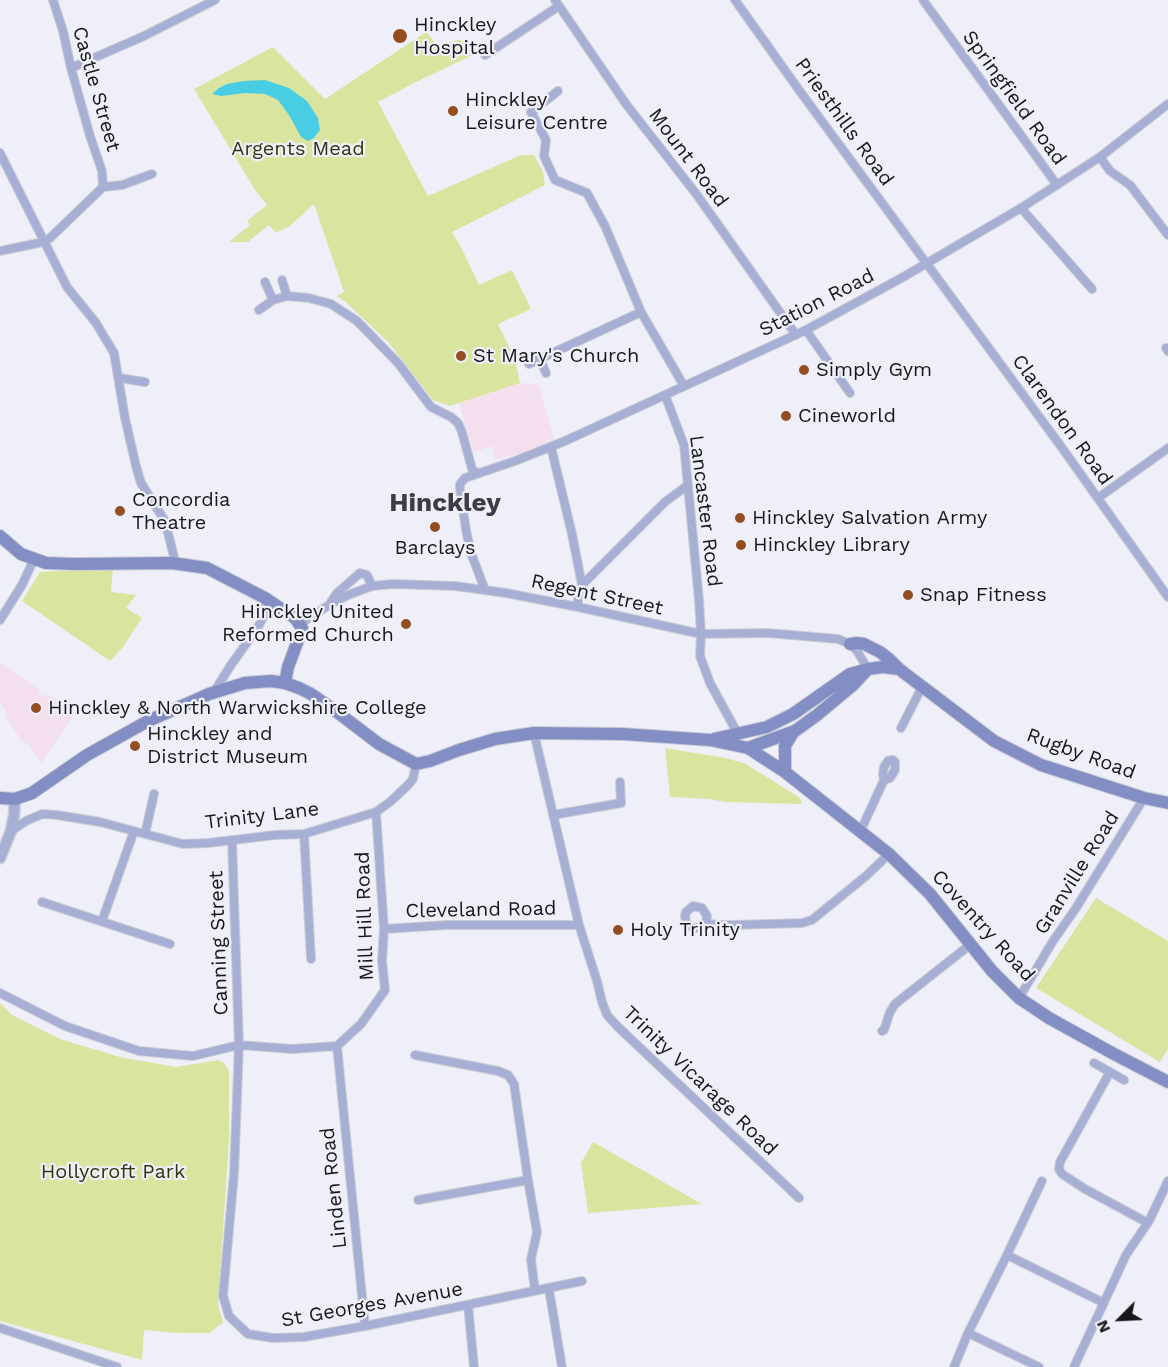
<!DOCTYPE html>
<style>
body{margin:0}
#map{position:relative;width:1168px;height:1367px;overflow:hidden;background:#efeff9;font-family:"Work Sans",sans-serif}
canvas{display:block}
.north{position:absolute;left:1090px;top:1289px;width:60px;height:60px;-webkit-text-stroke:4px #efeff9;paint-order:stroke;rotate:246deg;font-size:16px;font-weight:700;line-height:24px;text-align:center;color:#18181b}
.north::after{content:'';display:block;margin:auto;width:21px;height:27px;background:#18181b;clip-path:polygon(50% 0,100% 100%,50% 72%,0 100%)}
</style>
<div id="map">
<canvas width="1168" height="1367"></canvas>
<div class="north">N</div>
</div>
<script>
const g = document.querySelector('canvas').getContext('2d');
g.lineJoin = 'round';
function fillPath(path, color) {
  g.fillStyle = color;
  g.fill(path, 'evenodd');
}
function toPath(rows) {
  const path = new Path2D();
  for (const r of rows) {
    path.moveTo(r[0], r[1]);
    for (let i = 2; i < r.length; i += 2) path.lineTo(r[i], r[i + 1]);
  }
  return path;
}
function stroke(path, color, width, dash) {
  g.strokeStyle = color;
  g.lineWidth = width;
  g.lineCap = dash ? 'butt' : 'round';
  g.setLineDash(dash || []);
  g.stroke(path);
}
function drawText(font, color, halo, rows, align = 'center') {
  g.font = font + ' "Work Sans",sans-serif';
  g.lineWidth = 4.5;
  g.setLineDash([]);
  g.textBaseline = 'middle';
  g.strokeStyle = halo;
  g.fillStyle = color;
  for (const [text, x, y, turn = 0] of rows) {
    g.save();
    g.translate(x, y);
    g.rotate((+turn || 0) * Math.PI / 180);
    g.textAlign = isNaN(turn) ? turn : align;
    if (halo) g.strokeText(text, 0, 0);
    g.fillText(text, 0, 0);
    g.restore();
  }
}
fillPath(toPath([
 [520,383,539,385,554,439,531,450,495,460,492,446,474,452,459,403],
 [0,662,40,690,39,693,46,697,48,694,75,714,41,763,26,742,24,744,5,716,7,714,0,703]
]), '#f3dfee');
fillPath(toPath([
 [426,32,439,47,460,39,475,54,416,82,378,102,428,196,521,155,534,155,543,172,545,185,452,232,462,249,479,285,512,270,531,309,498,324,515,359,520,383,450,406,433,400,389,343,348,304,337,296,344,292,314,204,290,226,276,233,269,225,248,242,229,242,250,225,247,221,267,205,255,190,194,89,273,47,325,99],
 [113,569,111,592,136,595,126,608,142,618,123,647,110,661,22,601,40,572],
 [665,748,726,758,746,764,800,798,802,804,725,802,710,799,670,797],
 [1096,898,1168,941,1168,1049,1160,1062,1036,988],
 [0,1003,12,1015,60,1039,120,1057,176,1067,218,1060,225,1064,229,1071,229,1140,218,1305,223,1322,210,1333,178,1333,144,1330,142,1360,0,1321],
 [593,1142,702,1204,588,1213,581,1163]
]), '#d9e59e');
fillPath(toPath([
 [265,80,289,88,307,101,318,118,320,130,314,138,308,141,301,137,289,115,278,100,265,94,245,93,221,96,212,94,219,88,227,84,244,81]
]), '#48cde4');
const minor = toPath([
 [53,0,63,31,71,68,90,136,102,171,103,187],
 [555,0,626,104,697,195,796,335],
 [735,0,799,90,1060,445,1168,597],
 [923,0,1057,185],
 [485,55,559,6],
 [71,68,144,36,215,0],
 [558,91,531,112,546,140,544,156,555,180,587,193,605,226,641,312,684,386],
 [0,153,67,287,96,323,114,353,125,418,136,466,141,483,165,521,174,557,172,563],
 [1100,157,1110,171,1130,185,1168,235],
 [103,187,122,185,152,174],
 [1021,208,1092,289],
 [0,251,43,242,50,238,103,187],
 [282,280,287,296],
 [265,282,273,300],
 [259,310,273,300,287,296,309,298,331,304,357,321,398,363,431,407,451,417,458,423,462,432,472,469,474,471,478,473],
 [806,330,850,393],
 [1166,348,1168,351],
 [526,358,529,364,641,312],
 [540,359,546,373],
 [119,378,145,382],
 [665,395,684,445,699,600,701,634,700,656,710,683,739,736],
 [551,447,572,534,582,585],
 [1098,498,1168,448],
 [485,590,471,553,466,530,460,489,460,484,465,478,515,461,565,441,806,330,905,276,1021,208,1100,157,1168,104],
 [331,602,337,593,360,573,367,575,372,586],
 [578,607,578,594,582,585,665,502,688,485],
 [0,620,22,585,34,559],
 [300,624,329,605,348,595,372,586,393,584,455,586,506,593,578,607,701,634,768,633,838,639,850,644,857,651,868,669],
 [214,692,231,665,258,627,265,614,265,598],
 [901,728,922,687],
 [534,733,579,925,597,981,602,1002,607,1015,617,1026,799,1198],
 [553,815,621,803,620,782],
 [11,831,26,821,42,814,57,815,100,822,183,844,208,843,275,835,304,834,376,812,390,802,408,785,413,779,416,764],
 [860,832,884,780,890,778,895,770,895,762,893,760,888,761,884,767,883,774,884,780],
 [145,834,154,794],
 [304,834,311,959],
 [232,840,239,1045,234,1174,223,1296,229,1316,248,1334,273,1338,304,1337,365,1326,582,1281],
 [42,902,170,944],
 [102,921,134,831],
 [706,923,707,916,702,908,693,906,686,912,685,916,686,922,691,927,695,928,700,927,706,923,715,925,734,925,802,923,812,920,866,876,889,854],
 [384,929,447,925,579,925],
 [0,993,65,1026,139,1051,193,1056,239,1045,292,1049,337,1046,361,1024,385,990,382,961,384,929,376,812],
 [1019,998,1053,941,1076,908,1144,798],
 [882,1031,884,1030,890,1012,895,1004,971,944],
 [337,1046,365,1326],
 [415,1055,498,1071,508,1075,514,1084,528,1180,537,1232,531,1259,535,1291],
 [1094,1063,1124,1080],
 [1110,1072,1060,1162,1059,1169,1062,1174,1085,1189,1148,1223],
 [1042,1181,1007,1255,1104,1303],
 [418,1200,528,1180],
 [1007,1255,968,1333,1039,1367],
 [549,1289,562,1367],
 [468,1305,474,1367],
 [0,1328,117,1367],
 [954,1367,968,1333],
 [1074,1367,1126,1255,1149,1221,1168,1181]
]);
const tertiary = toPath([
 [0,858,11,831,14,815,15,799]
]);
const secondary = toPath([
 [0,536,21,554,46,563,75,564,172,563,207,568,265,598,295,618,302,628,301,632,288,667,285,683],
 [850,644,857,643,864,644,880,652,889,659,899,669],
 [714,739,767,727,793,714,850,674,868,669,883,667,899,669,994,741,1041,765,1144,798,1168,803],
 [748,748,785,772,889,854,930,894,992,971,1019,998,1049,1018,1114,1054,1168,1082],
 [785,772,785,746,794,731],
 [0,798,15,799,32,793,87,755,148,721,209,694,245,683,271,681,285,683,299,688,311,694,337,712,379,744,416,764,430,761,459,750,495,739,534,733,623,734,710,740,748,748,795,731,817,715,853,685,868,669]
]);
stroke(minor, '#cdcdd5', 10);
stroke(tertiary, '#cdcdd5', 13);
stroke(secondary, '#cdcdd5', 14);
stroke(minor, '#a7b0d4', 8);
stroke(tertiary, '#a7b0d4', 10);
stroke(secondary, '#838fc4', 12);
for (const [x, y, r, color] of [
 [400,36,8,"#924e21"],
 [453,111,6,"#924e21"],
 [461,356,6,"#924e21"],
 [804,370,6,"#924e21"],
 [786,416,6,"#924e21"],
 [120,511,6,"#924e21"],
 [740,518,6,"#924e21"],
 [435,527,6,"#924e21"],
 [741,545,6,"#924e21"],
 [908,595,6,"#924e21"],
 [406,624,6,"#924e21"],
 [36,708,6,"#924e21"],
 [135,746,6,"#924e21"],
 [618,930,6,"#924e21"]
]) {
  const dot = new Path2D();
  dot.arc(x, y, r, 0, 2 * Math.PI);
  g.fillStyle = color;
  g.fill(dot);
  stroke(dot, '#efeff9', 2);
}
drawText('20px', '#18181b', '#efeff9', [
 ["Hinckley",414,25],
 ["Hospital",414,48],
 ["Hinckley",465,100],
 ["Leisure Centre",465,123],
 ["St Mary's Church",473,356],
 ["Simply Gym",816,370],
 ["Cineworld",798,416],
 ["Concordia",132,500],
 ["Theatre",132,523],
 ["Hinckley Salvation Army",752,518],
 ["Hinckley Library",753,545],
 ["Barclays",435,548,"center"],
 ["Snap Fitness",920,595],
 ["Hinckley United",394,612,"right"],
 ["Reformed Church",394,635,"right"],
 ["Hinckley & North Warwickshire College",48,708],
 ["Hinckley and",147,734],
 ["District Museum",147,757],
 ["Holy Trinity",630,930]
], 'left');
drawText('20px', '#18181b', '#efeff9', [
 ["Castle Street",96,89,74],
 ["Springfield Road",1014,98,54],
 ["Priesthills Road",844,122,54],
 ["Mount Road",688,158,53],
 ["Station Road",817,303,-27],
 ["Clarendon Road",1062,420,54],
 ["Lancaster Road",705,511,83],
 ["Regent Street",597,595,12],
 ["Rugby Road",1081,754,20],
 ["Trinity Lane",262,816,-7],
 ["Granville Road",1077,873,-58],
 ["Cleveland Road",481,910,-1],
 ["Mill Hill Road",365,916,-92],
 ["Coventry Road",983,926,48],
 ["Canning Street",219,943,-92],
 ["Trinity Vicarage Road",700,1081,44],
 ["Linden Road",334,1188,-96],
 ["St Georges Avenue",372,1305,-10]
]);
drawText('20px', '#31360f', '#efeff9', [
 ["Argents Mead",298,149],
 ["Hollycroft Park",113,1172]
]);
drawText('bold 26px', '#3c3c44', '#efeff9', [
 ["Hinckley",445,503]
]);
</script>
